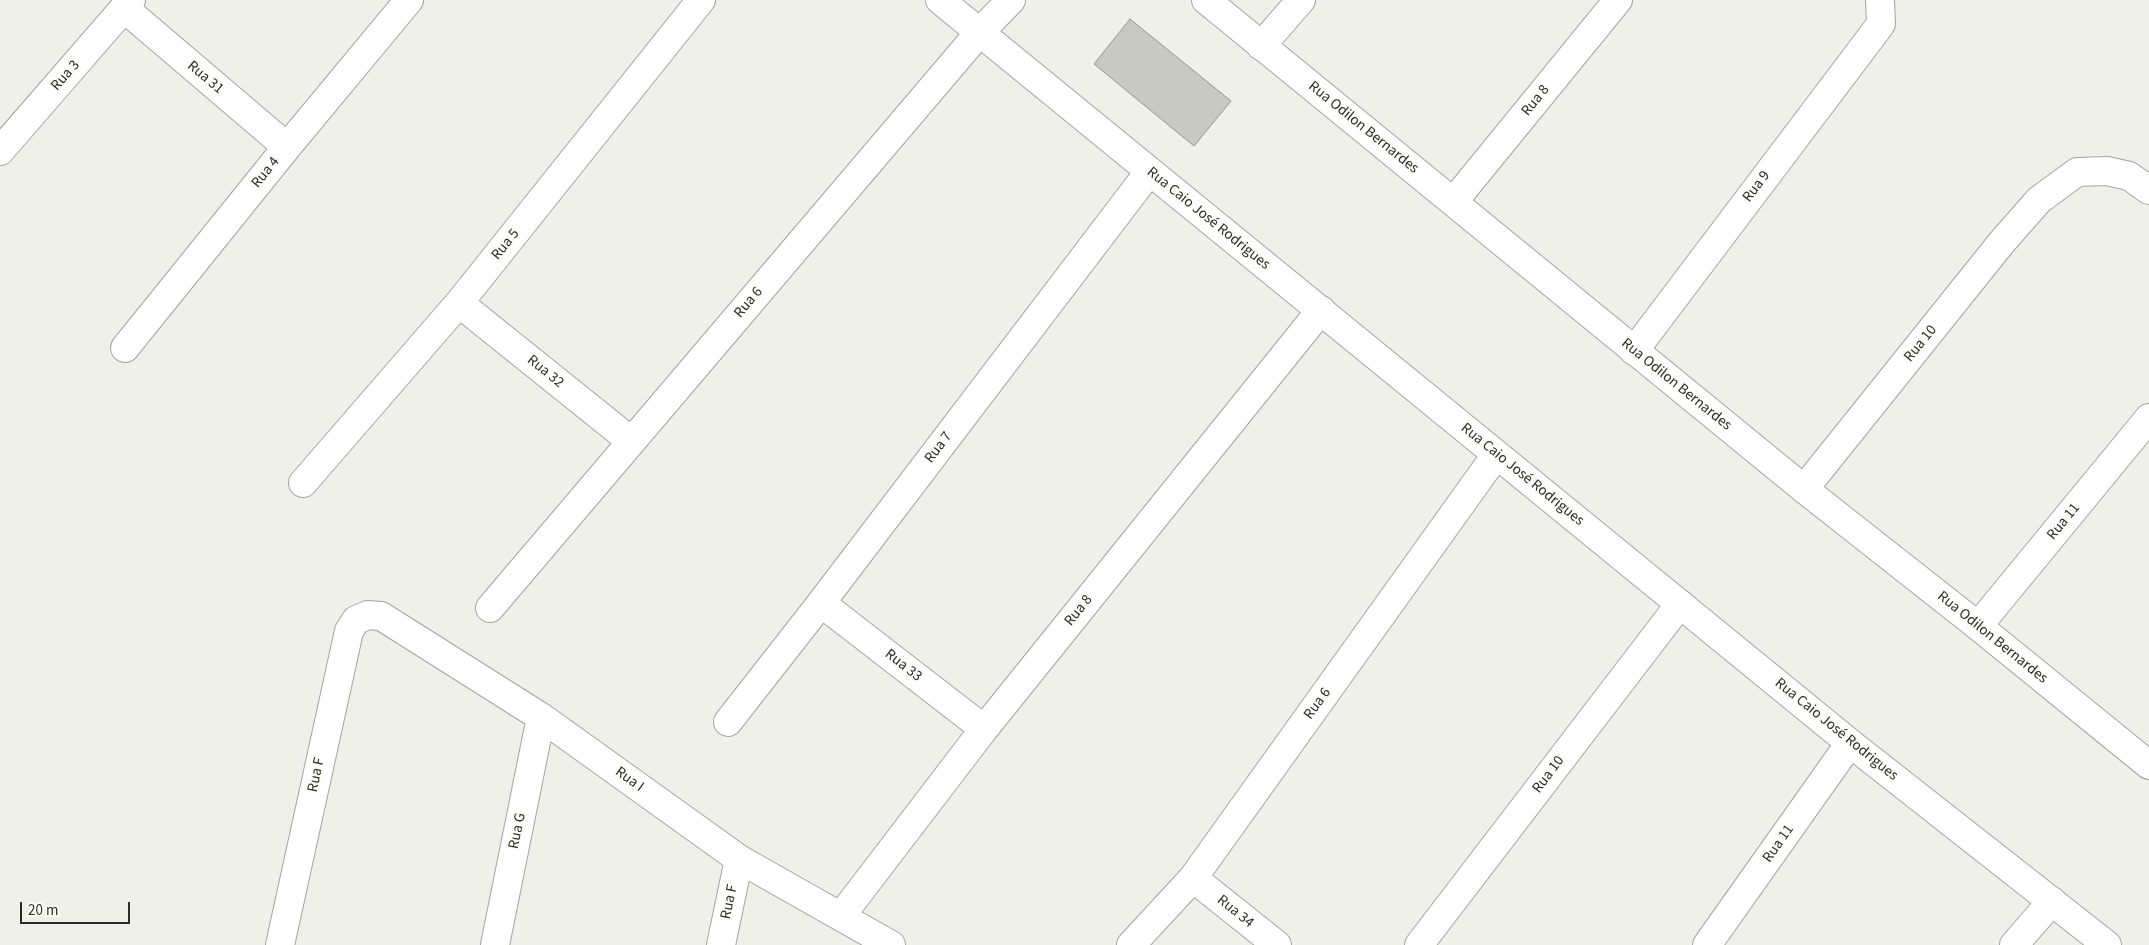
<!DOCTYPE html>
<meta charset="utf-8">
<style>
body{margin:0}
#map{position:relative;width:2149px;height:945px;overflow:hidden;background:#eff0e9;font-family:"Source Sans 3",sans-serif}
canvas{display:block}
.scale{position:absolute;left:20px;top:902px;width:110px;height:22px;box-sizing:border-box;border:2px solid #2b2c29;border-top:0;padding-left:6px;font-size:15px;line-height:18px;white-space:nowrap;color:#2b2c29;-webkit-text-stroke:4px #fcfdf6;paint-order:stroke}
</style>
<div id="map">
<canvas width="2149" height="945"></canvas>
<div class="scale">20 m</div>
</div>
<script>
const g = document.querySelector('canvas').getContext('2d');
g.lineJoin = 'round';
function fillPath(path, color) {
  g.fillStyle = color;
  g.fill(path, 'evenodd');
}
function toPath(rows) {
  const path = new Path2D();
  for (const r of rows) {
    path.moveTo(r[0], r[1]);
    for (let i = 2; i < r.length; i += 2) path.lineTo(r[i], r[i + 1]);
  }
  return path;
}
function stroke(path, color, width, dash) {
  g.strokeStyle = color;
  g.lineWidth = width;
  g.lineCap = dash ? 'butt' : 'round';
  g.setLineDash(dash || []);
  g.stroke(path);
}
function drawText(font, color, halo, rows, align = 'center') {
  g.font = font + ' "Source Sans 3",sans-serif';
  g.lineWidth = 4.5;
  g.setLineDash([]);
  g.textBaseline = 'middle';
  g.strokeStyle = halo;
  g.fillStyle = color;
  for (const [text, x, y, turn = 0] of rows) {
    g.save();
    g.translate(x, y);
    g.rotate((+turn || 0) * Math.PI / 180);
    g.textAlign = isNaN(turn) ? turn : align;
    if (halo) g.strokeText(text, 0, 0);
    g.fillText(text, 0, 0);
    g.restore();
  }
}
const building = toPath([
 [1130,19,1231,101,1194,146,1094,64,1130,19]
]);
fillPath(building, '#c8c9c2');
stroke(building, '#95958f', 1);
const minor = toPath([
 [124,8,287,147],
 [1261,46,1301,0],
 [0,151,131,0],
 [1454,201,1618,0],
 [459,303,631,441],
 [125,348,287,147,409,0],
 [1634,351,1881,24,1880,0],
 [303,483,459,303,701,0],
 [1804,489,2002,242,2039,200,2077,172,2107,171,2129,176,2149,190],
 [821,603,984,729],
 [490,608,979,33,1011,0],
 [1978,626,2149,418],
 [728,722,821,603,1149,172],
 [1193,878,1277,945],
 [841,916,984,729,1321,310],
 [280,945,349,631,356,620,368,615,381,616,541,717,739,859,891,945],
 [495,945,541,717],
 [721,945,739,859],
 [1131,945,1193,878,1496,455],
 [1419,945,1680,604],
 [1707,945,1850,743],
 [2014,945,2052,901]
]);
const tertiary = toPath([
 [940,0,1850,743,2107,945],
 [1206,0,1804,489,1978,626,2149,765]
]);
stroke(minor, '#a4a59e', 30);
stroke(tertiary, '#a4a59e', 30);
stroke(minor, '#fff', 28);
stroke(tertiary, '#fff', 28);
drawText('15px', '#2b2c29', '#fcfdf6', [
 ["Rua 3",66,76,-49],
 ["Rua 31",205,78,40],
 ["Rua 8",1536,101,-51],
 ["Rua Odilon Bernardes",1363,128,39],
 ["Rua 4",266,173,-51],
 ["Rua 9",1757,187,-53],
 ["Rua Caio José Rodrigues",1208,219,39],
 ["Rua 5",506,245,-51],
 ["Rua 6",749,303,-50],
 ["Rua 10",1921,344,-51],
 ["Rua 32",545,372,39],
 ["Rua Odilon Bernardes",1676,385,39],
 ["Rua 7",939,448,-53],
 ["Rua Caio José Rodrigues",1522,475,39],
 ["Rua 11",2064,522,-51],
 ["Rua 8",1079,611,-51],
 ["Rua Odilon Bernardes",1992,638,39],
 ["Rua 33",903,666,38],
 ["Rua 6",1318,704,-54],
 ["Rua Caio José Rodrigues",1836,730,39],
 ["Rua F",317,775,-78],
 ["Rua 10",1549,775,-53],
 ["Rua I",629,780,36],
 ["Rua G",518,831,-78],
 ["Rua 11",1779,844,-55],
 ["Rua F",730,902,-78],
 ["Rua 34",1235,912,39]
]);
</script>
